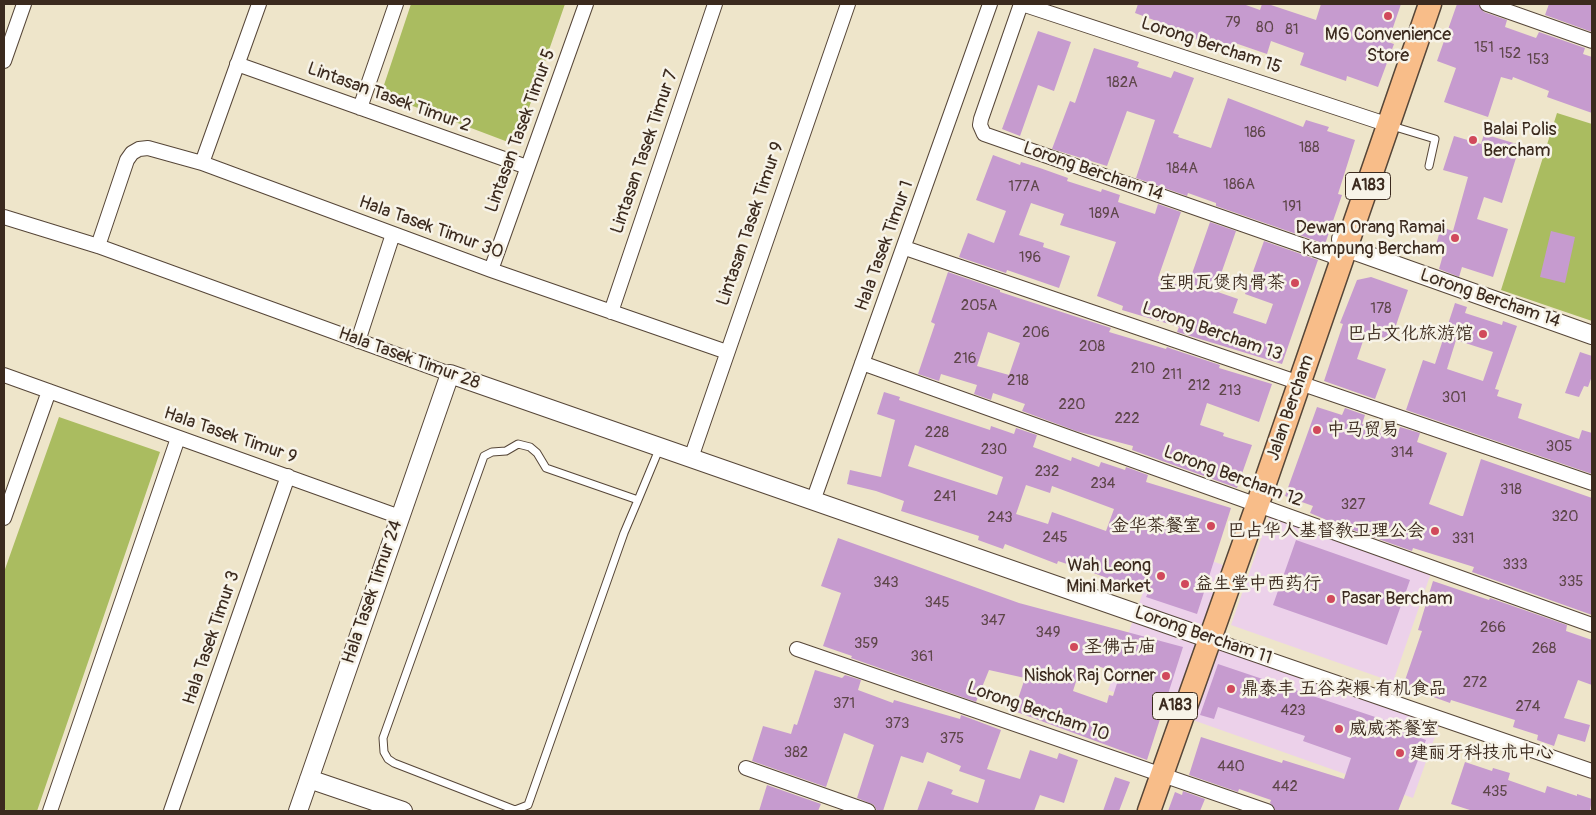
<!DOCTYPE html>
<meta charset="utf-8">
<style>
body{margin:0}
#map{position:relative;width:1596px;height:815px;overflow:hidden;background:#eee5ca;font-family:Pangolin,sans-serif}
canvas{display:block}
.frame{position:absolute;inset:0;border:5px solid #3b2a1e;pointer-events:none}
</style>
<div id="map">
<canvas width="1596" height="815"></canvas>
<div class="frame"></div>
</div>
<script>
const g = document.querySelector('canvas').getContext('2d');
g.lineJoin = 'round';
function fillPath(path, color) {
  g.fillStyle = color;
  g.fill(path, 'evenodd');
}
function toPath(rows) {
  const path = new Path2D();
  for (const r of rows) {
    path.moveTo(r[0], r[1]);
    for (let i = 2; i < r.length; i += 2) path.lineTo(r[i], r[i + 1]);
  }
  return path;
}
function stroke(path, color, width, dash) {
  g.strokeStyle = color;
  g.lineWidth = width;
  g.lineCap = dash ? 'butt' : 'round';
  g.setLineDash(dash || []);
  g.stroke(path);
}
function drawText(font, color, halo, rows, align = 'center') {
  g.font = font + ' Pangolin,"LXGW WenKai TC",sans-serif';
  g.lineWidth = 5;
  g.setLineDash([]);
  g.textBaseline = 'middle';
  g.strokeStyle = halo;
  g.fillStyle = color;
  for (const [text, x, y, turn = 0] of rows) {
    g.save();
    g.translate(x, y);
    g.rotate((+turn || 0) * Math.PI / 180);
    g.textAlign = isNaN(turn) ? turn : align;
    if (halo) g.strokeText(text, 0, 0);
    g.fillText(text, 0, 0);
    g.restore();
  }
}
fillPath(toPath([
 [1269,516,1431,573,1393,682,1231,625],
 [1161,542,1223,565,1201,635,1442,717,1413,798,1108,690]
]), '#ecd1ea');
fillPath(toPath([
 [411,4,565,4,516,145,381,94],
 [1557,113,1592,124,1592,321,1501,290],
 [59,417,160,452,37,811,8,811,4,809,4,572]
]), '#aabc60');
fillPath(toPath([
 [1138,4,1243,4,1260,10,1262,4,1268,4,1316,20,1321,4,1401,4,1388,42,1394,44,1378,87,1347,76,1346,81,1300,65,1304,53,1271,41,1267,54,1235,43,1233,47,1211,38,1209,44,1184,35,1186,32,1135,13],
 [1457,4,1478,4,1484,12,1507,20,1505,27,1536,38,1539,32,1585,48,1583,54,1592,57,1592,113,1547,97,1549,91,1513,77,1512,80,1501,77,1488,117,1444,102,1456,68,1437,61],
 [1549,4,1592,4,1592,32,1545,15],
 [1038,31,1071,42,1054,91,1038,85,1020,136,1002,129],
 [1094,48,1139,62,1137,67,1171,78,1174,71,1194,78,1173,133,1179,135,1178,137,1211,148,1228,98,1303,127,1306,120,1329,127,1327,131,1355,140,1338,194,1342,195,1325,244,1216,206,1216,203,1188,193,1187,196,1136,178,1155,120,1127,111,1107,166,1052,149,1070,101,1075,103],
 [1484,134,1520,145,1502,203,1484,197,1477,219,1508,229,1493,277,1462,267,1459,277,1439,269,1445,248,1436,245,1441,227,1453,231,1468,177,1443,170,1454,136,1481,144],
 [993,155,1020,165,1021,162,1040,168,1068,178,1067,181,1101,192,1102,189,1120,195,1118,202,1155,214,1158,204,1181,212,1158,278,1187,288,1210,222,1236,231,1215,291,1238,299,1233,313,1266,324,1273,304,1245,294,1264,241,1318,260,1282,364,1177,332,1179,327,1122,310,1123,306,1097,296,1116,242,1060,225,1064,214,1031,203,1019,235,1044,243,1043,247,1070,256,1059,288,1007,270,1006,273,959,257,968,233,994,243,1006,211,976,200],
 [1551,231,1575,237,1565,283,1540,277],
 [948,272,1000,290,1000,292,1111,328,1109,332,1166,349,1167,347,1172,349,1220,365,1219,368,1272,384,1259,422,1207,403,1200,425,1224,433,1223,436,1252,445,1237,488,1132,450,1133,446,1076,431,1022,411,1025,404,993,393,991,400,974,394,977,385,941,374,939,381,918,374,935,324,931,322],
 [988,332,1020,343,1009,375,977,366],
 [1371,277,1408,290,1391,340,1366,332,1357,359,1386,369,1375,399,1324,381,1343,324,1340,323,1357,280],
 [1455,303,1467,307,1465,313,1502,325,1503,321,1517,326,1495,389,1499,390,1497,396,1522,404,1518,418,1579,439,1582,430,1592,433,1592,474,1406,410,1423,360,1435,364],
 [1456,340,1493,352,1483,381,1447,369],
 [1580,352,1592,356,1592,376,1588,387,1584,386,1579,397,1565,393],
 [884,392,900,397,899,400,990,430,991,426,1014,434,1016,428,1037,435,1033,447,1071,461,1072,457,1099,467,1101,462,1125,470,1126,467,1148,475,1146,482,1231,508,1197,614,1146,597,1148,593,1088,571,1058,561,1057,564,1005,544,1003,549,978,540,979,536,901,511,904,501,876,491,847,484,850,470,881,477,895,420,877,414],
 [915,445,1003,477,997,495,908,466],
 [1026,485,1050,493,1052,486,1114,509,1106,531,1052,512,1048,524,1016,514],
 [1317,407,1342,415,1345,408,1365,415,1362,424,1397,436,1400,427,1420,433,1417,442,1447,453,1429,504,1461,516,1463,516,1481,459,1592,498,1592,615,1472,572,1474,567,1413,548,1412,551,1336,524,1310,513,1313,506,1285,496],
 [838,538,1019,603,1183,647,1147,760,1014,711,1025,678,989,670,976,702,851,658,852,656,823,646,841,593,821,586],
 [1095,665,1120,674,1113,696,1109,695,1107,703,1073,691,1080,669,1092,673],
 [1296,540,1410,580,1387,645,1273,605],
 [1433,581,1489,600,1490,598,1567,625,1566,631,1592,640,1592,685,1578,680,1564,718,1590,725,1585,742,1558,734,1554,746,1537,740,1538,735,1513,727,1515,720,1451,700,1450,703,1403,686,1422,631,1418,630],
 [1218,664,1393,723,1414,732,1412,735,1426,740,1398,811,1276,811,1270,803,1271,800,1239,789,1238,792,1189,775,1201,737,1282,763,1283,760,1344,779,1351,758,1303,741,1305,736,1218,707,1214,719,1200,715],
 [815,670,842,678,845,675,861,680,858,690,893,703,894,700,960,719,961,715,1001,730,987,769,1020,779,1030,750,1057,759,1059,753,1078,760,1064,803,1040,795,1034,811,917,811,928,781,953,790,951,794,978,803,985,780,959,771,961,766,927,752,923,763,901,756,883,811,877,811,874,805,857,798,874,745,844,733,826,787,752,761,763,726,791,734,794,724,797,725],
 [1465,762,1492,771,1493,768,1510,773,1508,780,1545,793,1547,786,1577,796,1577,794,1592,799,1590,811,1473,811,1451,804],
 [1115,777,1130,782,1119,811,1103,811],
 [767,785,821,804,818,811,759,811],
 [1183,791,1205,799,1200,811,1168,811,1175,792,1182,795]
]), '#c69bcf');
const service = toPath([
 [1392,126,1435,139,1429,166],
 [638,500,546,468,537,453,530,447,518,444,506,451,492,452,484,456,383,738,384,752,388,759,394,763,515,810,528,805,624,533,638,500,660,447]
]);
const minor = toPath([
 [1021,4,981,119,980,125,984,134,1333,256,1337,262,1338,271],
 [1022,4,1389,125],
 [1487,4,1592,41],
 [4,61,24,4],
 [237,64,527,167],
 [360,108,396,4],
 [202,163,259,4],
 [4,217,98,246,450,374],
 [98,246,127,160,132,153,139,149,148,148,202,163,491,270,727,352],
 [905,248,1592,483],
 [491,270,586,4],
 [611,312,715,4],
 [358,341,393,234],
 [862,363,1592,625],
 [4,375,400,517],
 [691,458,848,4],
 [813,501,990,4],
 [4,518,49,391],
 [1210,639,1592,771],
 [797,649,1267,811],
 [746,768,868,811],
 [50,811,178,438],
 [171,811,288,476]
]);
const tertiary = toPath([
 [1341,239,1342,246,1347,248,1592,335],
 [309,779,403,811],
 [298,811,450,374,1210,639]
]);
const primary = toPath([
 [1149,811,1257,506,1430,4]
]);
stroke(service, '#564638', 9);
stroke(minor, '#564638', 16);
stroke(tertiary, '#564638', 20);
stroke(primary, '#564638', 25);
stroke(service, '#fff', 7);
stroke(minor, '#fff', 14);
stroke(tertiary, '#fff', 18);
stroke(primary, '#f8bd89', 22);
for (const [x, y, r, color] of [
 [1388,16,5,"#d1495b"],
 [1473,140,5,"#d1495b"],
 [1455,238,5,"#d1495b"],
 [1295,283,5,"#d1495b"],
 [1483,334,5,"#d1495b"],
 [1317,430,5,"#d1495b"],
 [1211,526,5,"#d1495b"],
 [1435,531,5,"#d1495b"],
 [1161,576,5,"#d1495b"],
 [1185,584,5,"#d1495b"],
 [1331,599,5,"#d1495b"],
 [1074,647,5,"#d1495b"],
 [1166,676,5,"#d1495b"],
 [1231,689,5,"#d1495b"],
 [1339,729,5,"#d1495b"],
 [1400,753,5,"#d1495b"]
]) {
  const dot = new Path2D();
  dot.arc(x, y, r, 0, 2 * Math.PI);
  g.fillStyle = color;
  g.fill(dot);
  stroke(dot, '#f7f3e8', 2);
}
drawText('15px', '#5e464a', null, [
 ["79",1233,23],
 ["80",1265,28],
 ["81",1292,30],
 ["151",1484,48],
 ["152",1510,54],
 ["153",1538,60],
 ["182A",1122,83],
 ["186",1255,133],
 ["188",1309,148],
 ["184A",1182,169],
 ["186A",1239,185],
 ["177A",1024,187],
 ["191",1292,207],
 ["189A",1104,214],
 ["196",1030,258],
 ["205A",979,306],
 ["178",1381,309],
 ["206",1036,333],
 ["208",1092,347],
 ["216",965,359],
 ["210",1143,369],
 ["211",1172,375],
 ["218",1018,381],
 ["212",1199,386],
 ["213",1230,391],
 ["301",1454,398],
 ["220",1072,405],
 ["222",1127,419],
 ["228",937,433],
 ["305",1559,447],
 ["230",994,450],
 ["314",1402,453],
 ["232",1047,472],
 ["234",1103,484],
 ["318",1511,490],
 ["241",945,497],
 ["327",1353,505],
 ["320",1565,517],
 ["243",1000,518],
 ["245",1055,538],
 ["331",1463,539],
 ["333",1515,565],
 ["335",1571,582],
 ["343",886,583],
 ["345",937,603],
 ["347",993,621],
 ["266",1493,628],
 ["349",1048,633],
 ["359",866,644],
 ["268",1544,649],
 ["361",922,657],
 ["272",1475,683],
 ["371",844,704],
 ["274",1528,707],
 ["423",1293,711],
 ["373",897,724],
 ["375",952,739],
 ["382",796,753],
 ["440",1231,767],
 ["442",1285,787],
 ["435",1495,792]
]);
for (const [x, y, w] of [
 [1368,186,45],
 [1175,706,45]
]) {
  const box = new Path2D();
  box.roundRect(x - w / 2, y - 13.5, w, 27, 4);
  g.fillStyle = '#f7f3e8';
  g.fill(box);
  stroke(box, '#3b2a1e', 1);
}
drawText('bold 16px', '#3b2a1e', null, [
 ["A183",1368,186],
 ["A183",1175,706]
]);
drawText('18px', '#3b2a1e', '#f7f3e8', [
 ["MG Convenience",1388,35,"center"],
 ["Store",1388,56,"center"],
 ["Balai Polis",1483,130],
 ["Bercham",1483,151],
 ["Dewan Orang Ramai",1445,228,"right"],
 ["Kampung Bercham",1445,249,"right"],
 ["宝明瓦煲肉骨茶",1285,283,"right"],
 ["巴占文化旅游馆",1473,334,"right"],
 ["中马贸易",1327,430],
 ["金华茶餐室",1201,526,"right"],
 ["巴占华人基督教卫理公会",1425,531,"right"],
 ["Wah Leong",1151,566,"right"],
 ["Mini Market",1151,587,"right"],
 ["益生堂中西药行",1195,584],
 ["Pasar Bercham",1341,599],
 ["圣佛古庙",1084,647],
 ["Nishok Raj Corner",1156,676,"right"],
 ["鼎泰丰 五谷杂粮 有机食品",1241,689],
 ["威威茶餐室",1349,729],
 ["建丽牙科技术中心",1410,753]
], 'left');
drawText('18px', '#3b2a1e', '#f7f3e8', [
 ["Lorong Bercham 15",1211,46,18],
 ["Lintasan Tasek Timur 2",389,98,20],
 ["Lintasan Tasek Timur 5",521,131,-70],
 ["Lintasan Tasek Timur 7",645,152,-71],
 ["Lorong Bercham 14",1093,172,19],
 ["Lintasan Tasek Timur 9",751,224,-71],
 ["Hala Tasek Timur 30",431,228,20],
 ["Hala Tasek Timur 1",885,246,-70],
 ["Lorong Bercham 14",1490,299,19],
 ["Lorong Bercham 13",1212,332,19],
 ["Hala Tasek Timur 28",409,359,20],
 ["Jalan Bercham",1291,408,-71],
 ["Hala Tasek Timur 9",230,436,19],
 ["Lorong Bercham 12",1233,477,20],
 ["Hala Tasek Timur 24",373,592,-71],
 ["Lorong Bercham 11",1203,636,19],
 ["Hala Tasek Timur 3",212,638,-71],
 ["Lorong Bercham 10",1038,712,19]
]);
</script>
